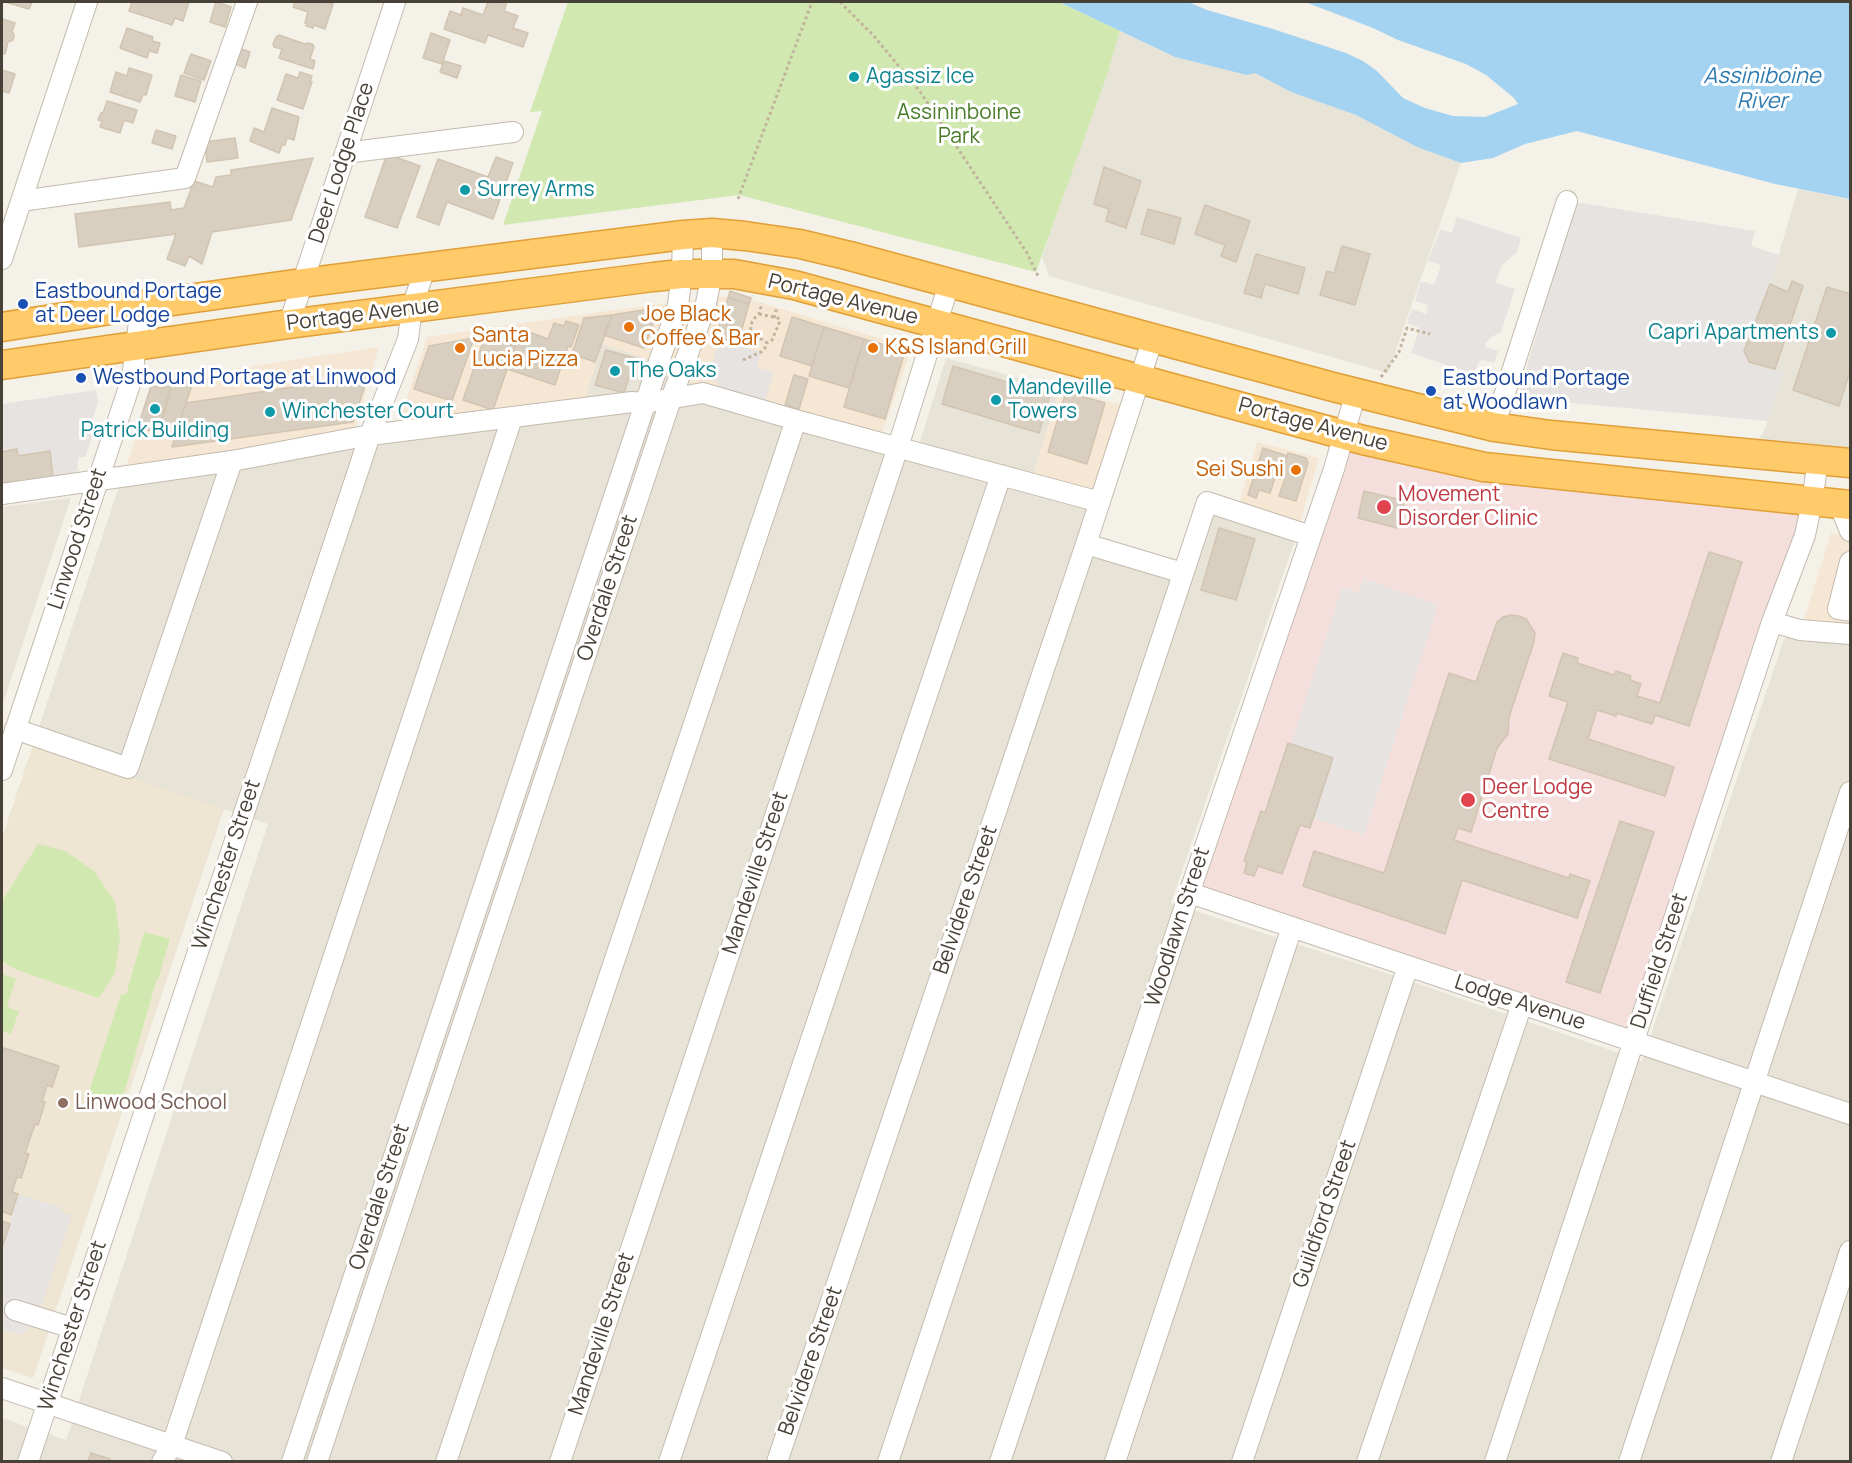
<!DOCTYPE html>
<style>
body{margin:0}
#map{position:relative;width:1852px;height:1463px;overflow:hidden;background:#f4f1e9;font-family:Manrope,sans-serif}
canvas{display:block}
.frame{position:absolute;inset:0;border:3px solid #484137;pointer-events:none}
</style>
<div id="map">
<canvas width="1852" height="1463"></canvas>
<div class="frame"></div>
</div>
<script>
const g = document.querySelector('canvas').getContext('2d');
g.lineJoin = 'round';
function fillPath(path, color) {
  g.fillStyle = color;
  g.fill(path, 'evenodd');
}
function toPath(rows) {
  const path = new Path2D();
  for (const r of rows) {
    path.moveTo(r[0], r[1]);
    for (let i = 2; i < r.length; i += 2) path.lineTo(r[i], r[i + 1]);
  }
  return path;
}
function stroke(path, color, width, dash) {
  g.strokeStyle = color;
  g.lineWidth = width;
  g.lineCap = dash ? 'butt' : 'round';
  g.setLineDash(dash || []);
  g.stroke(path);
}
function drawText(font, color, halo, rows, align = 'center') {
  g.font = font + ' Manrope,sans-serif';
  g.lineWidth = 6;
  g.setLineDash([]);
  g.textBaseline = 'middle';
  g.strokeStyle = halo;
  g.fillStyle = color;
  for (const [text, x, y, turn = 0] of rows) {
    g.save();
    g.translate(x, y);
    g.rotate((+turn || 0) * Math.PI / 180);
    g.textAlign = isNaN(turn) ? turn : align;
    if (halo) g.strokeText(text, 0, 0);
    g.fillText(text, 0, 0);
    g.restore();
  }
}
fillPath(toPath([
 [1120,31,1175,57,1209,65,1255,73,1291,92,1356,115,1417,147,1461,163,1388,373,1049,276,1042,257],
 [1798,189,1850,199,1850,463,1752,454,1766,426,1784,374,1749,362,1744,351,1770,284],
 [602,344,683,370,691,397,915,458,946,358,1060,389,1028,491,1097,512,1084,549,1183,575,1207,504,1297,534,1171,903,1404,979,1642,1061,1784,639,1788,636,1850,641,1850,1461,2,1462,2,1418,66,1440,268,824,33,745,120,483,580,413],
 [71,498,2,706,2,507]
]), '#e8e3d7');
fillPath(toPath([
 [735,295,912,348,877,448,695,398,672,400,683,370,602,344,580,413,392,442,427,337,614,310],
 [379,347,352,439,125,471,153,381],
 [1060,389,1130,407,1096,512,1028,492],
 [1257,442,1319,458,1298,529,1237,511],
 [1831,533,1850,535,1850,634,1801,629]
]), '#f6e7d4');
fillPath(toPath([
 [33,745,224,809,33,1378,2,1368,2,838]
]), '#eee5d2');
fillPath(toPath([
 [1344,435,1812,502,1634,1041,1190,893]
]), '#f5dfdc');
fillPath(toPath([
 [568,2,1059,2,1120,31,1107,75,1036,272,739,195,503,225,542,111,530,112],
 [38,844,65,851,94,871,115,902,120,937,115,973,99,998,17,970,2,961,2,901],
 [144,932,170,939,158,980,156,981,121,1104,88,1095,121,994,126,995],
 [2,974,16,979,7,1007,19,1011,11,1034,2,1031]
]), '#d1e9b1');
fillPath(toPath([
 [1575,202,1755,231,1751,246,1779,255,1770,284,1744,351,1749,362,1784,373,1768,421,1518,398],
 [1457,217,1521,238,1517,252,1501,266,1496,283,1515,289,1501,332,1491,337,1485,344,1486,347,1498,351,1494,363,1482,360,1479,361,1474,374,1411,353,1420,328,1407,323,1412,309,1426,314,1428,305,1415,301,1421,281,1434,285,1441,265,1428,261,1440,229,1452,233],
 [719,341,761,352,757,367,774,372,762,410,717,397,719,382,707,379],
 [96,390,98,402,90,427,94,431,85,457,78,457,77,474,53,477,49,451,18,456,17,449,2,452,2,404],
 [1363,578,1438,605,1364,835,1313,818,1333,758,1291,744,1342,587,1358,593],
 [18,1194,62,1208,62,1212,72,1215,34,1327,18,1335,2,1330,2,1248]
]), '#e6e3e0');
fillPath(toPath([
 [1059,2,1188,2,1207,10,1273,29,1346,53,1363,61,1377,71,1403,98,1425,108,1453,116,1485,117,1518,104,1514,98,1486,75,1466,64,1398,40,1373,28,1305,2,1850,2,1850,199,1775,184,1577,131,1525,144,1493,158,1461,163,1417,147,1356,115,1291,92,1255,73,1247,75,1175,57]
]), '#a4d3f2');
const building = toPath([
 [5,2,32,2,29,9,5,2],
 [132,2,189,2,183,21,175,18,172,25,129,11,132,2],
 [216,2,231,7,225,27,210,22,216,2],
 [295,2,326,2,333,4,325,29,314,25,313,28,306,26,307,24,305,23,308,12,293,7,295,2],
 [488,2,507,2,504,11,518,16,513,28,528,33,523,47,488,35,485,43,444,29,450,11,461,15,463,8,483,15,488,2],
 [2,19,15,23,12,31,14,35,13,40,8,42,5,54,2,53,2,19],
 [127,28,153,37,152,41,160,43,157,53,149,51,147,58,120,48,127,28],
 [431,33,450,40,442,64,423,58,431,33],
 [279,35,305,44,307,43,312,44,314,47,310,59,315,61,313,69,279,58,282,49,274,47,273,44,276,37,279,35],
 [235,47,250,52,245,68,230,62,235,47],
 [191,54,211,61,204,80,184,73,191,54],
 [444,61,461,66,457,78,440,72,444,61],
 [129,68,152,75,146,95,143,94,140,102,110,92,116,72,127,76,129,68],
 [2,70,15,74,9,93,2,91,2,70],
 [300,72,312,76,310,82,312,82,303,109,277,100,286,74,298,78,300,72],
 [181,75,201,81,195,102,175,96,181,75],
 [107,101,137,110,133,123,124,120,120,133,100,127,102,121,98,120,101,113,103,113,107,101],
 [272,108,299,117,294,140,287,138,285,145,282,145,279,153,250,141,254,128,264,132,272,108],
 [156,130,176,136,172,149,152,143,156,130],
 [235,138,238,158,207,162,205,142,235,138],
 [387,154,420,166,397,228,365,217,387,154],
 [496,157,513,163,493,219,447,202,439,225,417,217,438,159,488,177,496,157],
 [313,158,291,220,212,232,202,264,189,256,185,266,167,259,176,234,79,247,75,214,170,202,171,210,184,208,194,181,213,187,216,177,231,175,231,170,313,158],
 [1104,167,1141,181,1126,228,1106,221,1109,209,1094,204,1104,167],
 [1205,205,1250,221,1236,262,1221,256,1225,245,1195,234,1205,205],
 [1148,209,1181,218,1174,244,1141,234,1148,209],
 [1342,246,1370,254,1355,305,1320,295,1327,271,1334,273,1342,246],
 [1256,254,1305,268,1298,294,1265,284,1261,298,1244,293,1256,254],
 [1792,281,1803,286,1775,369,1749,362,1744,351,1770,284,1788,292,1792,281],
 [1827,287,1850,294,1850,371,1839,406,1793,390,1827,287],
 [730,291,751,298,749,304,728,298,730,291],
 [728,298,749,304,738,343,716,337,728,298],
 [643,310,649,311,655,319,644,348,604,335,612,315,643,310],
 [612,315,595,362,572,354,584,318,612,315],
 [792,317,824,327,812,366,780,356,792,317],
 [566,321,579,325,571,347,568,346,555,385,507,369,521,329,548,339,554,323,564,326,566,321],
 [824,327,864,339,849,388,809,376,824,327],
 [485,336,515,346,493,410,463,400,485,336],
 [474,338,452,401,414,389,429,346,474,338],
 [864,339,905,351,885,419,844,407,864,339],
 [606,350,635,358,624,393,595,385,606,350],
 [953,366,1050,395,1039,433,942,404,953,366],
 [794,375,808,379,799,409,785,405,794,375],
 [195,376,175,436,159,431,173,380,195,376],
 [368,376,353,422,172,447,186,403,368,376],
 [173,380,158,433,138,427,151,386,164,388,166,381,173,380],
 [1066,392,1105,403,1087,464,1048,452,1066,392],
 [1263,448,1287,456,1280,479,1275,477,1270,493,1259,490,1256,498,1248,495,1263,448],
 [17,449,18,456,50,451,53,477,2,484,2,452,17,449],
 [1288,453,1306,458,1308,463,1296,501,1279,496,1287,472,1283,471,1288,453],
 [1364,491,1405,501,1397,528,1358,518,1364,491],
 [1219,528,1255,539,1236,600,1201,590,1219,528],
 [1709,552,1742,562,1689,726,1655,715,1652,724,1617,713,1616,716,1597,710,1588,739,1674,767,1665,796,1549,759,1568,702,1549,696,1563,653,1578,658,1577,663,1614,675,1616,671,1631,676,1630,680,1641,684,1637,696,1660,703,1709,552],
 [1511,615,1519,616,1526,619,1535,633,1534,642,1509,717,1508,734,1497,748,1471,832,1458,828,1454,840,1569,878,1570,874,1590,881,1577,918,1462,880,1445,934,1303,886,1314,851,1384,873,1449,673,1476,682,1497,622,1503,617,1511,615],
 [1288,743,1333,758,1310,828,1300,825,1282,874,1258,866,1254,876,1244,873,1247,862,1244,861,1261,811,1265,813,1288,743],
 [1620,821,1654,832,1600,993,1566,982,1620,821],
 [4,1048,59,1066,52,1087,47,1085,42,1101,45,1102,38,1125,35,1124,25,1153,29,1154,21,1178,17,1177,12,1192,18,1194,11,1215,2,1211,2,1055,4,1048],
 [2,1221,10,1224,2,1248,2,1221],
 [91,1453,110,1459,109,1462,88,1462,91,1453]
]);
fillPath(building, '#d9cfc1');
stroke(building, '#d1c4b1', 1.5);
const minor = toPath([
 [345,153,513,132],
 [21,201,185,178,247,2],
 [2,259,87,2],
 [289,324,395,2],
 [1494,427,1567,201],
 [2,494,232,461,370,435,632,402,645,403,703,393,796,420,1100,502],
 [1839,504,1850,531],
 [1086,544,1183,573],
 [1850,562,1838,609,1850,611],
 [1772,622,1800,630,1850,634],
 [15,729,128,768,232,461],
 [2,770,132,378,141,306],
 [1190,893,1850,1114],
 [15,1310,72,1328],
 [2,1388,222,1462],
 [28,1462,370,435,408,339,412,308,425,268],
 [162,1462,172,1445,512,418],
 [292,1462,678,305,682,274,683,235],
 [317,1462,671,399,705,308,712,274,712,233],
 [446,1462,796,420],
 [560,1462,898,447,949,284],
 [669,1462,1001,475],
 [777,1462,1086,544,1153,338],
 [888,1462,1207,502,1311,536],
 [1000,1462,1194,879,1334,469,1356,392],
 [1115,1462,1292,927],
 [1242,1462,1408,966],
 [1367,1462,1522,1004],
 [1495,1462,1772,622,1805,535,1812,502,1818,460],
 [1629,1462,1850,792],
 [1781,1462,1850,1251]
]);
const highway = toPath([
 [2,327,123,308,302,283,683,235,712,233,745,236,800,244,850,256,1333,387,1494,427,1551,435,1850,463],
 [2,365,289,324,653,277,682,274,734,274,794,285,1363,440,1484,467,1850,505]
]);
stroke(minor, '#c3bbae', 22);
stroke(highway, '#e09f37', 31);
stroke(toPath([
 [840,2,873,35,921,93,1027,253,1039,278],
 [738,199,812,2],
 [759,314,778,318,780,321,772,340,767,343],
 [774,318,777,307],
 [743,360,761,352,765,348,767,343,761,339,752,336,750,333,752,322,756,316,759,314,762,303],
 [1381,377,1399,352,1407,328,1430,334]
]), '#c2b49c', 3, [3, 3]);
stroke(minor, '#fff', 20);
stroke(highway, '#ffca69', 28);
for (const [x, y, r, color] of [
 [854,77,6,"#0f9aa8"],
 [465,190,6,"#0f9aa8"],
 [23,304,6,"#1a4fb4"],
 [629,327,6,"#e8710a"],
 [1831,333,6,"#0f9aa8"],
 [460,348,6,"#e8710a"],
 [873,348,6,"#e8710a"],
 [615,371,6,"#0f9aa8"],
 [81,378,6,"#1a4fb4"],
 [1431,391,6,"#1a4fb4"],
 [996,400,6,"#0f9aa8"],
 [155,409,6,"#0f9aa8"],
 [270,412,6,"#0f9aa8"],
 [1296,470,6,"#e8710a"],
 [1384,507,8,"#e0444e"],
 [1468,800,8,"#e0444e"],
 [63,1103,6,"#8d6e63"]
]) {
  const dot = new Path2D();
  dot.arc(x, y, r, 0, 2 * Math.PI);
  g.fillStyle = color;
  g.fill(dot);
  stroke(dot, '#fff', 2);
}
drawText('21px', '#0d838f', '#fff', [
 ["Agassiz Ice",866,77],
 ["Surrey Arms",477,190],
 ["Capri Apartments",1819,333,"right"],
 ["The Oaks",627,371],
 ["Mandeville",1008,388],
 ["Towers",1008,412],
 ["Winchester Court",282,412],
 ["Patrick Building",155,431,"center"]
], 'left');
drawText('21px', '#497c28', '#fff', [
 ["Assininboine",959,113],
 ["Park",959,137]
]);
drawText('21px', '#484137', '#fff', [
 ["Deer Lodge Place",342,163,-72],
 ["Portage Avenue",843,300,14],
 ["Portage Avenue",363,315,-7],
 ["Portage Avenue",1313,425,15],
 ["Linwood Street",78,539,-72],
 ["Overdale Street",608,588,-72],
 ["Winchester Street",227,865,-72],
 ["Mandeville Street",756,873,-72],
 ["Belvidere Street",966,900,-71],
 ["Woodlawn Street",1178,927,-72],
 ["Duffield Street",1660,961,-72],
 ["Lodge Avenue",1520,1003,18],
 ["Overdale Street",380,1197,-72],
 ["Guildford Street",1325,1214,-71],
 ["Winchester Street",73,1326,-72],
 ["Mandeville Street",602,1334,-72],
 ["Belvidere Street",811,1361,-71]
]);
drawText('21px', '#164399', '#fff', [
 ["Eastbound Portage",35,292],
 ["at Deer Lodge",35,316],
 ["Westbound Portage at Linwood",93,378],
 ["Eastbound Portage",1443,379],
 ["at Woodlawn",1443,403]
], 'left');
drawText('21px', '#c56008', '#fff', [
 ["Joe Black",641,315],
 ["Coffee & Bar",641,339],
 ["Santa",472,336],
 ["Lucia Pizza",472,360],
 ["K&S Island Grill",885,348],
 ["Sei Sushi",1284,470,"right"]
], 'left');
drawText('21px', '#be3a42', '#fff', [
 ["Movement",1398,495],
 ["Disorder Clinic",1398,519],
 ["Deer Lodge",1482,788],
 ["Centre",1482,812]
], 'left');
drawText('21px', '#785e54', '#fff', [
 ["Linwood School",75,1103]
], 'left');
drawText('italic 22px', '#2c7aaf', '#fff', [
 ["Assiniboine",1762,77],
 ["River",1762,102]
]);
</script>
